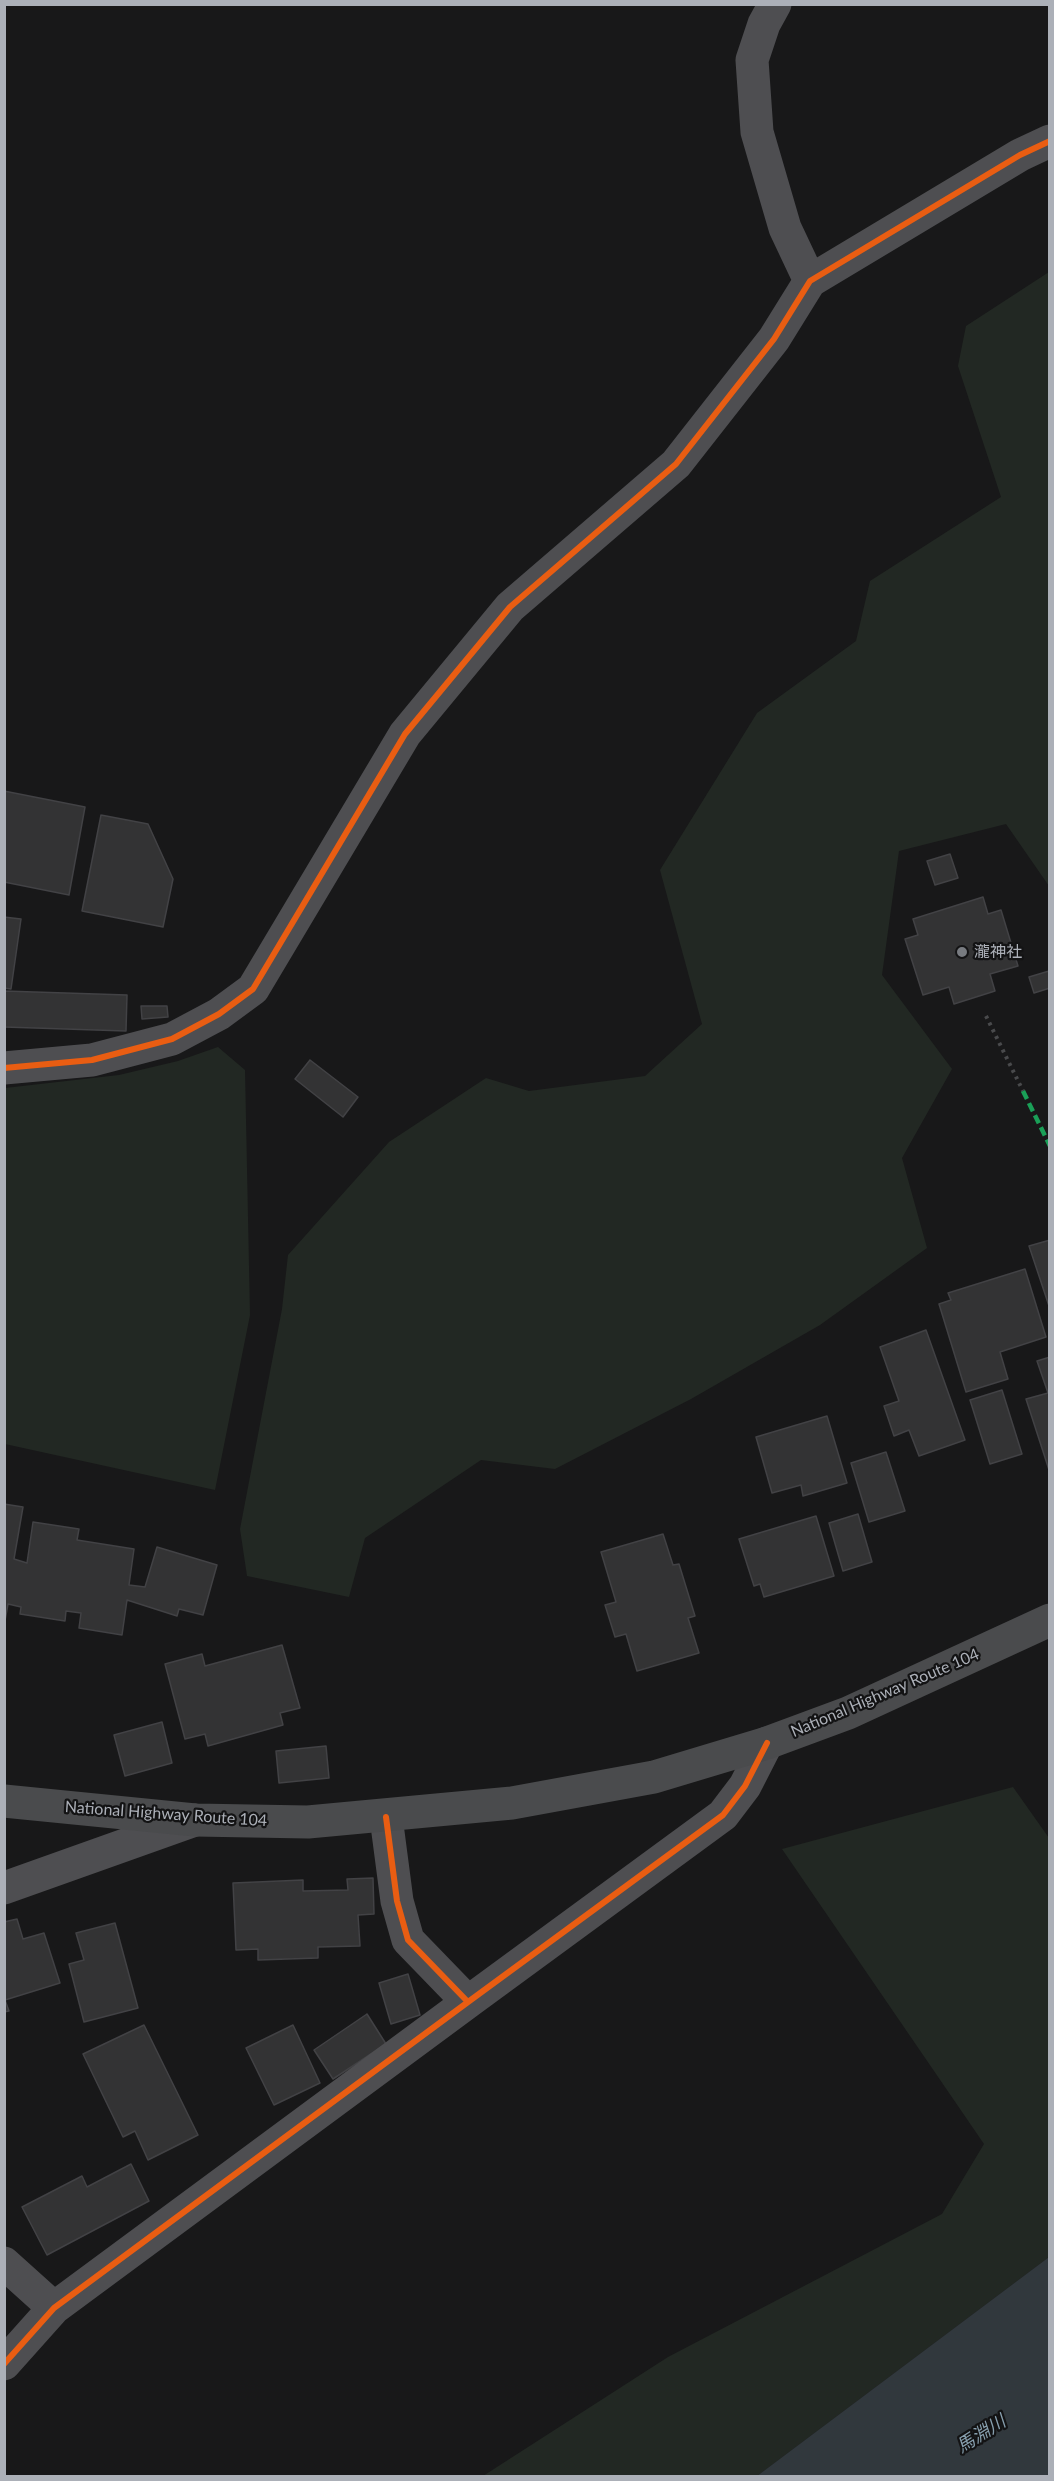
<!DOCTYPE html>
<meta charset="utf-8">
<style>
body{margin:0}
#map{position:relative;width:1054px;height:2481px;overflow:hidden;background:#181819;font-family:Lato,sans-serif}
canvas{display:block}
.frame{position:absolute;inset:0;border:6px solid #acb0b8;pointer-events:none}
</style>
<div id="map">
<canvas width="1054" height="2481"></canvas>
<div class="frame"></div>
</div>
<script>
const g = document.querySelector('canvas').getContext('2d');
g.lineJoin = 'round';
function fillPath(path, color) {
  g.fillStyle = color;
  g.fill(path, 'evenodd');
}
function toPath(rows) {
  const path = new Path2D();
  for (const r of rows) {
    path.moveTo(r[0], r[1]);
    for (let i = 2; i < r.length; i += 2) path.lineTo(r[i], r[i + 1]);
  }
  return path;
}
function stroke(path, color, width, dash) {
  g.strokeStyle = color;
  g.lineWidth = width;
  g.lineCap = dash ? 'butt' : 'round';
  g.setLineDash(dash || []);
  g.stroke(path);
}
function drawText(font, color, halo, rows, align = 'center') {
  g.font = font + ' Lato,"Noto Sans JP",sans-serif';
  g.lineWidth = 4.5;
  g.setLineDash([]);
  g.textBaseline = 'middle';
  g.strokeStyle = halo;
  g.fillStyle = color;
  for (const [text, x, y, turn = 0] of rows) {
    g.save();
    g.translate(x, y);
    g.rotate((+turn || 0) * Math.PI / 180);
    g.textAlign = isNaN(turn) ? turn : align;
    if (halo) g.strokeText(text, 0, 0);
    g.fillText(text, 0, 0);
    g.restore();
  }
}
fillPath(toPath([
 [1049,272,1049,886,1006,824,899,851,882,975,952,1069,902,1158,927,1248,820,1325,691,1399,555,1469,481,1460,365,1538,349,1597,247,1576,240,1529,282,1309,288,1255,389,1142,486,1078,529,1091,645,1076,702,1024,660,870,757,713,856,641,870,581,1001,497,958,366,966,326],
 [218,1047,245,1070,250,1315,215,1490,5,1444,5,1088,119,1075,178,1061],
 [1013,1787,1049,1838,1049,2257,757,2476,483,2476,668,2357,942,2214,984,2144,782,1849]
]), '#222823');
fillPath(toPath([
 [1049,2257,1049,2476,757,2476]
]), '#31383d');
const building = toPath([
 [4,791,85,807,69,895,4,882,4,791],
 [101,815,148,824,173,879,163,927,82,911,101,815],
 [950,854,958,878,935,885,927,861,950,854],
 [983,897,988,914,1001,910,1018,966,990,974,995,991,954,1004,949,987,923,995,905,939,918,935,913,919,983,897],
 [4,917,21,919,11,989,4,988,4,917],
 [1049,971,1050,988,1034,993,1029,977,1049,971],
 [4,991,127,995,126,1031,4,1027,4,991],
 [141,1006,167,1006,168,1017,142,1019,141,1006],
 [310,1060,358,1097,343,1117,295,1079,310,1060],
 [1050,1240,1050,1309,1029,1246,1050,1240],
 [1025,1269,1046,1337,1000,1352,1008,1379,966,1392,939,1304,951,1300,948,1293,1025,1269],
 [926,1330,965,1440,919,1456,909,1430,894,1436,884,1406,899,1401,880,1347,926,1330],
 [1050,1357,1050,1473,1026,1399,1048,1393,1037,1361,1050,1357],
 [1002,1390,1022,1454,990,1464,970,1400,1002,1390],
 [827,1416,847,1483,803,1496,801,1485,772,1493,756,1437,827,1416],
 [886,1452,905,1511,869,1522,851,1463,886,1452],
 [4,1504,23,1507,14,1559,27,1563,33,1522,79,1529,77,1540,134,1549,129,1585,145,1587,157,1547,217,1565,203,1615,179,1609,177,1616,127,1600,122,1635,79,1628,81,1613,66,1611,65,1621,20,1614,21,1607,8,1604,4,1626,4,1504],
 [858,1514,872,1562,843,1571,829,1523,858,1514],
 [816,1516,834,1576,764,1597,760,1584,754,1586,739,1539,816,1516],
 [663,1534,673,1565,679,1564,695,1616,688,1618,699,1653,637,1671,626,1634,615,1637,605,1605,616,1602,601,1552,663,1534],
 [282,1645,300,1708,280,1713,283,1725,208,1746,205,1734,185,1739,165,1664,202,1654,205,1666,282,1645],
 [162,1722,172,1763,125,1776,114,1735,162,1722],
 [326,1746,329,1778,279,1783,276,1751,326,1746],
 [373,1878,374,1914,358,1915,360,1946,318,1947,318,1958,258,1960,258,1949,236,1950,233,1883,303,1880,303,1891,348,1890,347,1879,373,1878],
 [17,1919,23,1939,44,1933,60,1983,5,2000,9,2011,4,2012,4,1922,17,1919],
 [115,1923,138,2008,84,2022,69,1964,84,1960,76,1933,115,1923],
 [408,1974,420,2015,391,2024,379,1983,408,1974],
 [367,2014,386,2044,333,2079,314,2050,367,2014],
 [144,2025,198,2135,148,2160,135,2131,123,2137,83,2054,144,2025],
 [293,2025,320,2083,274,2105,246,2048,293,2025],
 [131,2164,149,2201,47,2255,22,2207,82,2176,87,2187,131,2164]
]);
fillPath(building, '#333334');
stroke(building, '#424245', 1.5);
stroke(toPath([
 [986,1016,1023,1091]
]), '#494a4c', 4, [3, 4.5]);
stroke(toPath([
 [775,4,764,24,752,60,757,132,785,228,810,281],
 [4,1068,92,1060,172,1039,219,1014,253,989,405,734,510,607,676,464,774,339,810,281,1020,155,1050,141],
 [4,1888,195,1820],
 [468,2002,723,1815,745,1786,767,1743],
 [4,2263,54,2308],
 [4,2364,54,2308,468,2002,408,1940,397,1901,386,1817]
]), '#4e4e51', 33);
stroke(toPath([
 [4,1801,195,1820,308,1822,512,1803,654,1777,767,1743,848,1713,1050,1620]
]), '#4a4b4d', 33);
stroke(toPath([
 [1023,1091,1050,1146]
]), '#1a9f57', 4.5, [9, 4.5]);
stroke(toPath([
 [4,1068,92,1060,172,1039,219,1014,253,989,405,734,510,607,676,464,774,339,810,281,1020,155,1050,141],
 [468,2002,723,1815,745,1786,767,1743],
 [4,2364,54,2308,468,2002,408,1940,397,1901,386,1817]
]), '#e95d12', 6);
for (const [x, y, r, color] of [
 [962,952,6,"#787b80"]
]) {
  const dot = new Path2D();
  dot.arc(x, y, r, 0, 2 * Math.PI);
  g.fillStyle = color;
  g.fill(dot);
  stroke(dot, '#131314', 2);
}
drawText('16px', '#acb0b8', '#131314', [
 ["瀧神社",974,952]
], 'left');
drawText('16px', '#acb0b8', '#131314', [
 ["National Highway Route 104",885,1693,-23],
 ["National Highway Route 104",166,1814,4]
]);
drawText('italic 18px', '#879fae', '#131314', [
 ["馬淵川",981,2434,-32]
]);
</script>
